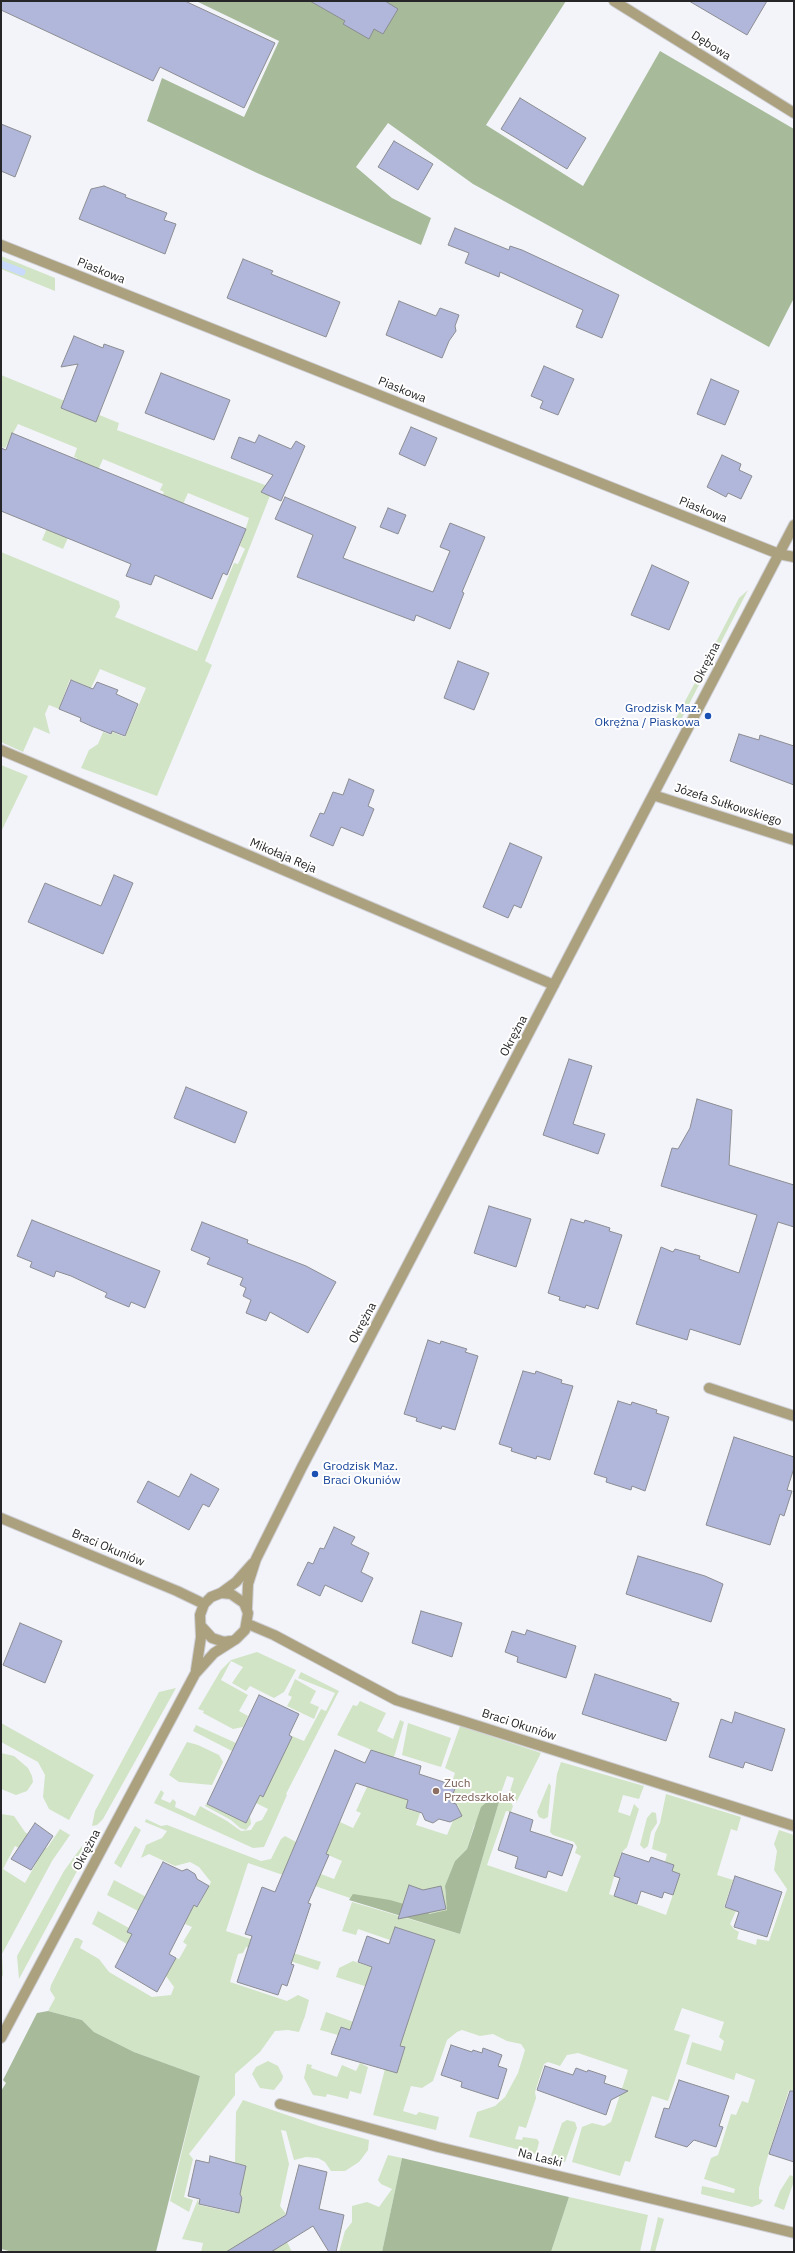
<!DOCTYPE html>
<meta charset="utf-8">
<style>
body{margin:0}
#map{position:relative;width:795px;height:2253px;overflow:hidden;background:#f3f4fa;font-family:"IBM Plex Sans",sans-serif}
canvas{display:block}
.frame{position:absolute;inset:0;border:2px solid #262628;pointer-events:none}
</style>
<div id="map">
<canvas width="795" height="2253"></canvas>
<div class="frame"></div>
</div>
<script>
const g = document.querySelector('canvas').getContext('2d');
g.lineJoin = 'round';
function fillPath(path, color) {
  g.fillStyle = color;
  g.fill(path, 'evenodd');
}
function toPath(rows) {
  const path = new Path2D();
  for (const r of rows) {
    path.moveTo(r[0], r[1]);
    for (let i = 2; i < r.length; i += 2) path.lineTo(r[i], r[i + 1]);
  }
  return path;
}
function stroke(path, color, width, dash) {
  g.strokeStyle = color;
  g.lineWidth = width;
  g.lineCap = dash ? 'butt' : 'round';
  g.setLineDash(dash || []);
  g.stroke(path);
}
function drawText(font, color, halo, rows, align = 'center') {
  g.font = font + ' "IBM Plex Sans",sans-serif';
  g.lineWidth = 4;
  g.setLineDash([]);
  g.textBaseline = 'middle';
  g.strokeStyle = halo;
  g.fillStyle = color;
  for (const [text, x, y, turn = 0] of rows) {
    g.save();
    g.translate(x, y);
    g.rotate((+turn || 0) * Math.PI / 180);
    g.textAlign = isNaN(turn) ? turn : align;
    if (halo) g.strokeText(text, 0, 0);
    g.fillText(text, 0, 0);
    g.restore();
  }
}
fillPath(toPath([
 [1,256,55,278,55,291,1,269],
 [1,375,119,423,117,430,273,488,205,661,212,665,157,796,81,768,89,750,98,744,103,732,111,735,112,732,125,737,146,688,100,669,91,688,70,679,59,709,49,705,45,714,50,734,34,727,23,752,1,742,1,552,119,601,120,607,115,617,197,651,234,563,238,564,245,549,240,546,249,518,188,493,176,520,156,511,164,492,160,490,163,484,103,459,63,549,42,540,77,458,74,457,77,448,18,424,5,448,1,447],
 [748,590,718,648,713,648,739,598],
 [705,664,708,667,676,730,676,718],
 [1,765,28,776,1,832],
 [257,1652,296,1670,284,1692,274,1698,250,1686,246,1691,232,1683,243,1667,231,1661,221,1680,248,1695,239,1711,248,1716,243,1727,233,1729,203,1713,204,1711,198,1709,221,1670,231,1660],
 [301,1672,339,1691,286,1794,287,1795,264,1847,253,1848,154,1803,161,1790,164,1793,161,1799,170,1803,173,1799,176,1802,175,1807,195,1816,200,1806,227,1821,241,1831,251,1830,256,1822,262,1820,268,1809,256,1803,260,1795,263,1796,292,1736,304,1741,321,1709,326,1711,335,1693,298,1678],
 [295,1679,316,1691,310,1703,319,1707,314,1719,287,1706,292,1697,288,1695],
 [176,1688,103,1819,97,1825,92,1826,95,1811,159,1692],
 [360,1701,386,1713,377,1731,393,1739,400,1720,404,1722,395,1754,387,1773,383,1772,378,1790,408,1800,406,1809,420,1813,416,1825,447,1835,453,1821,457,1818,460,1811,458,1805,451,1802,456,1786,451,1785,455,1773,445,1768,460,1726,541,1753,516,1803,510,1791,514,1778,507,1776,501,1793,507,1796,513,1806,511,1812,506,1811,487,1865,567,1892,581,1856,575,1853,577,1847,574,1842,553,1835,550,1832,557,1774,561,1762,644,1786,639,1799,623,1795,618,1812,630,1816,634,1804,639,1809,627,1847,621,1853,609,1894,666,1915,680,1874,672,1871,674,1865,665,1862,667,1854,652,1849,655,1833,660,1823,666,1794,741,1817,737,1831,731,1829,717,1875,733,1880,724,1907,736,1911,730,1924,734,1929,739,1932,737,1939,756,1945,757,1939,769,1941,787,1889,774,1870,777,1851,774,1844,779,1830,794,1835,794,2091,789,2090,767,2159,759,2188,759,2199,763,2200,760,2204,752,2207,701,2194,702,2186,734,2193,735,2189,704,2179,711,2158,718,2155,731,2114,736,2115,742,2101,748,2103,755,2080,736,2073,734,2080,686,2064,692,2042,721,2051,724,2041,719,2037,724,2022,682,2008,674,2030,690,2035,668,2101,652,2096,630,2162,625,2161,620,2176,572,2162,582,2127,592,2123,604,2126,611,2122,628,2070,578,2053,567,2055,560,2066,548,2062,544,2064,535,2092,536,2098,526,2128,519,2126,515,2139,522,2140,523,2137,537,2139,539,2142,536,2154,469,2137,477,2112,495,2106,505,2097,518,2073,525,2050,521,2044,507,2041,493,2034,480,2036,462,2030,457,2032,447,2040,433,2081,422,2088,411,2086,403,2111,416,2115,419,2112,439,2117,436,2130,373,2115,385,2069,397,2073,405,2048,400,2046,435,1940,395,1927,390,1940,358,1929,356,1935,342,1931,352,1902,460,1934,499,1802,474,1826,467,1849,455,1861,445,1890,448,1910,429,1914,350,1898,248,1863,226,1931,321,1962,318,1970,246,1947,243,1953,238,1954,230,1982,287,2001,298,1995,309,2000,305,2016,299,2032,288,2030,275,2031,260,2052,235,2074,235,2095,189,2154,193,2159,184,2197,193,2200,189,2212,170,2201,200,2076,134,2052,94,2032,82,2020,48,2011,55,1998,50,1990,51,1985,75,1938,78,1938,83,1941,80,1948,99,1959,109,1972,152,1997,171,1995,174,1987,166,1976,176,1958,179,1959,187,1945,183,1942,192,1927,185,1924,187,1919,181,1916,188,1902,198,1907,211,1882,199,1867,190,1862,175,1866,149,1854,141,1858,146,1845,162,1838,167,1831,145,1822,146,1819,161,1826,167,1825,261,1861,271,1859,281,1839,285,1836,296,1842,288,1862,320,1876,321,1874,334,1879,342,1861,326,1854,340,1822,353,1828,361,1813,356,1811,378,1763,374,1751,337,1735,353,1705,357,1706],
 [1,1723,94,1775,69,1820,49,1809,43,1797,45,1775,38,1762,1,1742],
 [408,1723,451,1738,441,1767,402,1755],
 [196,1725,236,1743,232,1751,193,1731],
 [187,1742,198,1745,219,1755,223,1762,212,1785,179,1782,169,1775],
 [1,1753,14,1756,28,1768,32,1776,33,1782,27,1791,16,1795,1,1789],
 [549,1783,551,1786,548,1817,544,1819,539,1817,537,1812],
 [206,1804,246,1823,250,1816,251,1824,246,1830,240,1828,231,1820,205,1806],
 [652,1812,656,1813,657,1823,651,1832,648,1846,644,1849,640,1845,647,1818],
 [1,1814,14,1816,25,1832,47,1848,60,1829,70,1835,52,1861,2,1954,3,1975,1,1979],
 [15,1846,39,1858,25,1883,3,1869],
 [135,1826,141,1830,121,1868,114,1863],
 [82,1846,83,1860,19,1979,17,1956,64,1871],
 [114,1880,152,1900,144,1914,107,1895],
 [98,1911,129,1928,127,1932,139,1938,134,1948,92,1924],
 [353,1961,380,1970,374,1989,336,1977,339,1968],
 [326,2012,362,2025,359,2033,340,2027,338,2035,320,2030],
 [268,2061,278,2066,283,2076,282,2080,274,2090,260,2088,252,2074,256,2067],
 [360,2063,368,2067,361,2094,350,2091,348,2099,327,2094,326,2097,313,2095,304,2078,307,2064,312,2065,311,2068,337,2077,342,2065,356,2071],
 [243,2100,319,2126,369,2140,368,2150,359,2162,345,2171,331,2171,325,2162,318,2158,306,2157,294,2160,286,2131,281,2130,289,2164,280,2206,286,2214,266,2228,278,2248,287,2242,292,2252,201,2252,203,2243,182,2239,198,2199,199,2205,235,2213,237,2206,241,2203,243,2198,240,2194,246,2166,235,2163,236,2112],
 [567,2120,575,2122,577,2128,565,2162,550,2158,562,2123],
 [388,2155,402,2158,382,2252,339,2252,345,2231,352,2222,352,2206,367,2202,379,2207,392,2189,381,2184,378,2180],
 [790,2175,794,2177,794,2181,784,2210,774,2206,780,2191],
 [569,2197,648,2215,640,2252,551,2252],
 [658,2217,664,2219,655,2252,650,2252]
]), '#d1e4c5');
fillPath(toPath([
 [196,1,566,1,486,125,583,186,660,51,794,129,794,298,769,347,473,184,388,123,356,167,392,198,431,218,421,245,257,173,147,121,162,78,244,117,279,41],
 [489,1800,499,1802,460,1934,349,1900,353,1894,390,1900,421,1909,427,1909,429,1914,447,1910,445,1886,455,1861,467,1849,481,1807],
 [48,2011,82,2020,94,2032,134,2052,200,2076,156,2252,13,2252,1,2249,1,2091,6,2083,3,2080,37,2013],
 [402,2158,569,2197,551,2252,382,2252]
]), '#a7bb9b');
stroke(toPath([
 [1,264,22,272]
]), '#c9dafc', 7);
const building = toPath([
 [1,1,185,1,275,43,244,108,160,67,153,81,1,10,1,1],
 [310,1,385,1,398,9,383,34,374,29,369,39,343,24,345,21,310,1],
 [689,1,767,1,747,35,689,1],
 [520,98,586,138,567,169,501,129,520,98],
 [1,124,31,136,15,177,1,171,1,124],
 [394,141,433,164,418,190,378,167,394,141],
 [104,186,126,195,125,197,167,213,164,220,176,224,165,254,79,219,91,189,104,186],
 [455,228,509,250,510,246,522,250,619,295,602,338,576,327,583,310,500,272,499,277,465,263,469,253,448,245,455,228],
 [243,259,273,271,271,274,340,302,326,337,227,298,243,259],
 [399,301,436,316,440,308,459,315,455,326,456,331,449,341,442,358,386,335,399,301],
 [74,336,103,348,104,344,124,351,96,422,61,408,78,364,61,367,74,336],
 [544,366,574,379,558,415,540,408,543,401,531,396,544,366],
 [161,373,230,400,214,440,145,413,161,373],
 [711,379,739,391,725,425,697,414,711,379],
 [411,427,437,438,425,466,399,454,411,427],
 [12,433,246,529,227,575,223,573,212,599,155,575,151,585,126,576,131,564,1,511,1,448,6,450,12,433],
 [259,435,291,449,296,441,305,446,281,501,261,492,273,475,231,458,239,437,255,443,259,435],
 [722,455,741,464,739,470,752,476,741,499,728,493,726,497,707,487,722,455],
 [285,497,356,527,343,558,433,592,450,551,440,547,450,523,485,537,462,592,464,593,450,629,416,615,414,621,297,577,313,535,275,519,285,497],
 [388,508,406,515,398,534,380,527,388,508],
 [652,565,689,582,669,630,631,615,652,565],
 [458,661,489,673,474,710,444,698,458,661],
 [71,680,93,689,97,682,118,690,116,694,138,704,125,736,112,731,111,734,91,726,80,721,81,718,59,709,71,680],
 [739,734,759,740,760,735,794,746,794,785,730,761,739,734],
 [349,779,374,790,368,806,374,809,363,836,341,827,333,846,310,836,320,813,324,814,333,792,343,795,349,779],
 [510,843,542,857,521,908,514,905,508,918,483,907,510,843],
 [114,875,133,883,103,954,28,922,45,883,101,906,114,875],
 [569,1059,592,1066,573,1124,605,1134,598,1154,543,1135,569,1059],
 [186,1087,247,1112,235,1143,174,1118,186,1087],
 [697,1099,732,1110,729,1165,794,1185,794,1227,778,1222,740,1345,690,1329,687,1340,636,1324,661,1247,673,1252,675,1249,700,1256,699,1259,739,1273,757,1215,661,1186,672,1148,678,1149,690,1128,697,1099],
 [489,1206,531,1219,516,1267,474,1253,489,1206],
 [571,1219,584,1223,585,1220,610,1228,609,1231,622,1235,598,1309,586,1305,585,1308,559,1300,560,1297,548,1293,571,1219],
 [32,1220,160,1271,145,1308,131,1302,129,1307,105,1297,107,1293,71,1276,56,1271,54,1277,30,1267,32,1262,17,1256,32,1220],
 [202,1222,248,1240,247,1243,306,1266,336,1282,308,1333,270,1312,266,1321,246,1313,251,1300,243,1296,246,1288,240,1285,243,1278,207,1264,210,1258,191,1250,202,1222],
 [428,1340,440,1344,441,1341,467,1349,465,1352,478,1356,455,1430,442,1426,441,1429,416,1421,417,1418,404,1414,428,1340],
 [523,1371,535,1374,536,1371,562,1380,561,1383,573,1386,550,1460,537,1456,536,1459,511,1451,512,1448,499,1444,523,1371],
 [618,1401,631,1405,632,1402,657,1410,656,1413,669,1417,645,1491,632,1486,631,1490,606,1482,607,1478,594,1474,618,1401],
 [734,1437,794,1457,794,1468,787,1490,792,1491,784,1516,780,1514,770,1545,706,1525,734,1437],
 [191,1474,219,1489,209,1507,203,1504,189,1530,137,1502,148,1481,179,1497,191,1474],
 [334,1527,355,1537,351,1544,369,1553,361,1572,373,1578,362,1602,325,1585,320,1596,297,1585,308,1562,313,1564,320,1548,324,1549,334,1527],
 [638,1556,705,1576,723,1584,711,1622,626,1594,638,1556],
 [421,1611,462,1623,452,1657,412,1643,421,1611],
 [20,1623,62,1641,45,1683,3,1665,20,1623],
 [527,1630,576,1646,566,1678,517,1662,518,1657,505,1652,512,1631,525,1635,527,1630],
 [595,1674,671,1699,671,1701,679,1703,666,1741,582,1714,595,1674],
 [259,1695,299,1714,289,1735,292,1737,263,1797,260,1795,246,1823,207,1804,259,1695],
 [735,1712,785,1729,772,1771,745,1762,743,1768,709,1757,721,1719,732,1723,735,1712],
 [335,1750,365,1763,371,1750,421,1766,419,1774,456,1786,450,1802,456,1804,462,1816,450,1822,439,1819,433,1823,425,1820,422,1813,406,1808,408,1800,356,1783,326,1854,329,1855,308,1903,311,1904,291,1964,294,1965,287,1986,282,1984,278,1995,237,1982,252,1936,245,1934,262,1887,275,1892,335,1750],
 [510,1812,533,1820,530,1831,573,1845,562,1876,548,1871,546,1878,515,1868,518,1857,498,1850,510,1812],
 [35,1823,53,1836,31,1870,11,1859,35,1823],
 [622,1853,649,1862,651,1857,674,1865,672,1871,680,1874,673,1895,664,1892,662,1898,641,1891,637,1904,614,1896,620,1878,614,1876,622,1853],
 [163,1862,182,1871,187,1869,195,1874,197,1879,209,1886,197,1907,194,1905,169,1954,176,1958,157,1992,115,1967,132,1934,127,1932,163,1862],
 [735,1876,782,1892,767,1937,734,1927,739,1912,725,1907,735,1876],
 [409,1885,423,1890,441,1886,446,1909,398,1919,409,1885],
 [395,1927,435,1940,400,2046,405,2047,397,2073,331,2054,341,2027,350,2030,372,1967,358,1962,367,1936,389,1944,395,1927],
 [451,2045,472,2052,473,2050,482,2053,483,2048,502,2055,498,2066,507,2069,498,2099,461,2087,462,2082,441,2075,451,2045],
 [545,2066,573,2075,576,2068,587,2072,588,2070,606,2076,604,2083,628,2091,611,2100,606,2115,537,2090,545,2066],
 [679,2080,729,2096,719,2126,723,2127,716,2147,694,2140,687,2147,655,2137,664,2108,669,2109,679,2080],
 [790,2091,794,2091,794,2162,769,2154,790,2091],
 [210,2156,246,2166,240,2194,242,2198,239,2213,199,2204,200,2199,188,2196,196,2160,209,2163,210,2156],
 [299,2165,327,2172,319,2209,344,2215,336,2252,329,2252,313,2226,271,2252,226,2252,286,2215,299,2165]
]);
fillPath(building, '#b1b7da');
stroke(building, '#8c8d92', 1);
const minor = toPath([
 [614,1,794,113],
 [1,245,779,554,794,557],
 [1,750,554,985],
 [653,795,794,840],
 [709,1388,794,1416],
 [1,1518,177,1591,204,1604],
 [247,1608,248,1584,256,1559,302,1467,794,525],
 [248,1624,274,1635,396,1700,794,1826],
 [201,1626,212,1638,224,1642,230,1641],
 [196,1670,201,1637,200,1615,204,1604,211,1597,221,1593,236,1582,253,1563],
 [1,2038,195,1674,214,1653,236,1639,245,1630,248,1613,244,1603,231,1594,221,1593],
 [280,2104,438,2147,794,2233]
]);
stroke(minor, '#cecfd4', 12);
stroke(minor, '#aca17f', 10);
for (const [x, y, r, color] of [
 [708,716,4,"#1a4fb4"],
 [315,1474,4,"#1a4fb4"],
 [436,1791,4,"#8d6e63"]
]) {
  const dot = new Path2D();
  dot.arc(x, y, r, 0, 2 * Math.PI);
  g.fillStyle = color;
  g.fill(dot);
  stroke(dot, '#fff', 1.5);
}
drawText('12px', '#262628', '#fff', [
 ["Dębowa",711,46,32],
 ["Piaskowa",101,271,22],
 ["Piaskowa",402,390,22],
 ["Piaskowa",703,510,22],
 ["Okrężna",707,663,-63],
 ["Józefa Sułkowskiego",728,805,18],
 ["Mikołaja Reja",283,856,23],
 ["Okrężna",514,1036,-62],
 ["Okrężna",363,1323,-62],
 ["Braci Okuniów",108,1548,23],
 ["Braci Okuniów",519,1725,18],
 ["Okrężna",87,1850,-62],
 ["Na Laski",540,2158,14]
]);
drawText('12px', '#164399', '#fff', [
 ["Grodzisk Maz.",700,709],
 ["Okrężna / Piaskowa",700,723],
 ["Grodzisk Maz.",323,1467,"left"],
 ["Braci Okuniów",323,1481,"left"]
], 'right');
drawText('12px', '#785e54', '#fff', [
 ["Zuch",444,1784],
 ["Przedszkolak",444,1798]
], 'left');
</script>
